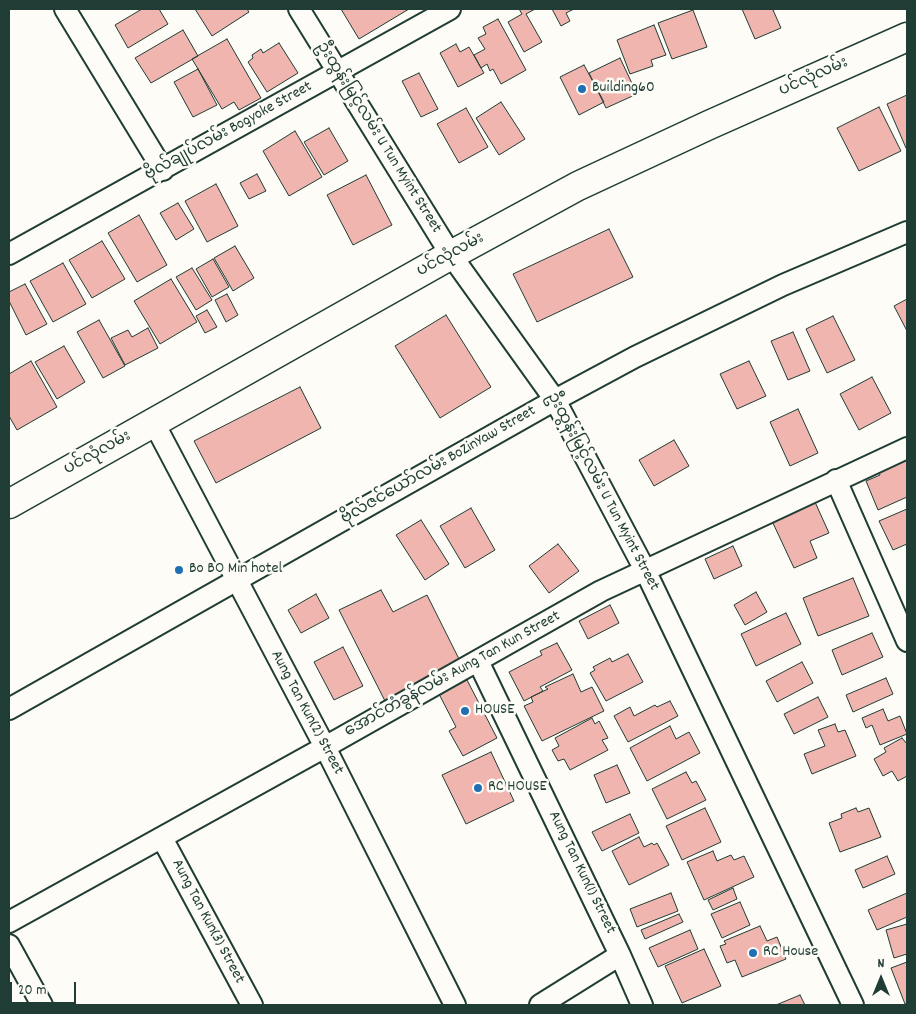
<!DOCTYPE html>
<meta charset="utf-8">
<style>
body{margin:0}
#map{position:relative;width:916px;height:1014px;overflow:hidden;background:#fdfcf7;font-family:Dekko,sans-serif}
canvas{display:block}
.frame{position:absolute;inset:0;border:10px solid #1f3d34;pointer-events:none}
.north{position:absolute;left:856px;top:954px;width:50px;height:50px;-webkit-text-stroke:4px #fdfcf7;paint-order:stroke;rotate:0deg;font-size:14px;font-weight:700;line-height:20px;text-align:center;color:#1f3d34}
.north::after{content:'';display:block;margin:auto;width:18px;height:22px;background:#1f3d34;clip-path:polygon(50% 0,100% 100%,50% 72%,0 100%)}
.scale{position:absolute;left:10px;top:982px;width:66px;height:22px;box-sizing:border-box;border:2px solid #1f3d34;border-top:0;padding-left:6px;font-size:15px;line-height:18px;white-space:nowrap;color:#1f3d34;-webkit-text-stroke:4px #fdfcf7;paint-order:stroke}
</style>
<div id="map">
<canvas width="916" height="1014"></canvas>
<div class="frame"></div>
<div class="north">N</div>
<div class="scale">20 m</div>
</div>
<script>
const g = document.querySelector('canvas').getContext('2d');
g.lineJoin = 'round';
function fillPath(path, color) {
  g.fillStyle = color;
  g.fill(path, 'evenodd');
}
function toPath(rows) {
  const path = new Path2D();
  for (const r of rows) {
    path.moveTo(r[0], r[1]);
    for (let i = 2; i < r.length; i += 2) path.lineTo(r[i], r[i + 1]);
  }
  return path;
}
function stroke(path, color, width, dash) {
  g.strokeStyle = color;
  g.lineWidth = width;
  g.lineCap = dash ? 'butt' : 'round';
  g.setLineDash(dash || []);
  g.stroke(path);
}
function drawText(font, color, halo, rows, align = 'center') {
  g.font = font + ' Dekko,"Noto Sans Myanmar",sans-serif';
  g.lineWidth = 5;
  g.setLineDash([]);
  g.textBaseline = 'middle';
  g.strokeStyle = halo;
  g.fillStyle = color;
  for (const [text, x, y, turn = 0] of rows) {
    g.save();
    g.translate(x, y);
    g.rotate((+turn || 0) * Math.PI / 180);
    g.textAlign = isNaN(turn) ? turn : align;
    if (halo) g.strokeText(text, 0, 0);
    g.fillText(text, 0, 0);
    g.restore();
  }
}
const building = toPath([
 [142,9,159,9,168,24,128,48,115,25,142,9],
 [195,9,247,9,249,12,212,36,195,9],
 [341,9,409,9,359,39,341,9],
 [519,9,535,9,526,14,542,42,524,52,508,22,522,14,519,9],
 [552,9,574,9,566,13,570,21,561,26,552,9],
 [742,9,777,9,773,10,781,28,755,39,742,9],
 [693,10,707,47,672,59,658,23,693,10],
 [498,19,526,70,501,84,493,69,490,71,487,64,481,68,474,55,485,49,478,38,486,34,483,27,498,19],
 [654,25,666,55,651,60,653,66,630,74,617,40,654,25],
 [183,30,198,56,151,83,135,58,183,30],
 [227,39,261,98,239,110,234,102,222,109,192,59,227,39],
 [279,43,298,73,267,92,248,62,253,58,252,55,261,49,263,53,279,43],
 [456,44,460,52,469,47,484,73,458,87,440,53,456,44],
 [620,58,637,94,606,108,589,73,620,58],
 [584,65,604,102,579,115,560,77,584,65],
 [198,69,217,105,193,117,174,82,198,69],
 [419,73,438,109,421,117,402,81,419,73],
 [907,95,907,148,906,148,887,104,907,95],
 [501,102,525,139,499,155,476,118,501,102],
 [879,107,901,151,859,171,837,128,879,107],
 [466,108,488,147,459,163,437,124,466,108],
 [329,128,348,161,324,175,304,142,329,128],
 [295,131,322,177,289,196,263,151,295,131],
 [257,174,266,191,249,199,240,183,257,174],
 [366,175,392,225,353,245,327,195,366,175],
 [216,184,238,226,207,242,185,201,216,184],
 [178,203,194,229,176,240,160,213,178,203],
 [139,215,167,265,137,282,108,233,139,215],
 [609,229,633,277,537,322,513,274,609,229],
 [102,241,125,279,92,298,69,260,102,241],
 [235,246,254,278,233,291,214,258,235,246],
 [213,259,229,287,212,297,196,269,213,259],
 [63,263,86,304,53,322,30,281,63,263],
 [192,268,212,300,196,310,176,277,192,268],
 [171,279,197,322,160,344,134,301,171,279],
 [25,284,47,324,26,335,9,301,9,292,25,284],
 [227,294,238,315,226,322,215,300,227,294],
 [907,299,907,331,894,306,907,299],
 [207,310,217,327,205,333,196,316,207,310],
 [446,315,491,387,440,418,395,346,446,315],
 [833,316,855,360,827,373,806,329,833,316],
 [99,320,125,366,103,378,77,332,99,320],
 [148,328,158,348,125,365,111,338,128,330,132,337,148,328],
 [793,332,810,371,788,380,771,341,793,332],
 [64,346,85,382,57,399,35,362,64,346],
 [31,361,57,407,17,430,9,416,9,374,31,361],
 [749,361,766,396,737,409,720,374,749,361],
 [872,377,891,413,859,430,840,394,872,377],
 [300,387,321,428,216,483,194,441,300,387],
 [798,409,818,453,790,466,770,422,798,409],
 [674,440,689,466,654,486,639,460,674,440],
 [907,455,907,497,878,510,866,481,880,475,877,468,907,455],
 [815,502,829,533,810,541,817,558,794,568,772,521,815,502],
 [471,508,495,550,465,568,440,526,471,508],
 [907,509,907,544,893,550,879,521,907,509],
 [421,520,449,564,425,580,396,535,421,520],
 [558,544,579,571,549,593,529,566,558,544],
 [733,546,742,566,714,579,705,559,733,546],
 [853,578,869,616,818,636,803,598,853,578],
 [381,590,393,612,427,595,461,663,385,701,339,610,381,590],
 [756,592,767,612,745,625,734,605,756,592],
 [316,594,329,618,301,633,288,610,316,594],
 [610,605,619,623,588,639,579,621,610,605],
 [786,613,801,644,756,666,741,634,786,613],
 [872,633,883,657,842,675,832,650,872,633],
 [557,643,572,670,540,687,543,691,524,701,509,672,542,655,540,651,557,643],
 [343,647,363,686,334,700,314,662,343,647],
 [628,654,643,682,606,701,590,673,595,670,593,667,610,658,612,662,628,654],
 [802,662,813,683,777,702,766,681,802,662],
 [573,674,581,692,592,687,604,711,542,741,524,706,533,702,531,697,548,689,545,687,573,674],
 [886,678,893,694,853,712,846,695,886,678],
 [467,680,497,738,463,756,449,731,456,727,439,694,467,680],
 [818,697,828,717,794,734,784,714,818,697],
 [670,701,678,716,628,742,614,716,630,707,634,716,655,705,657,707,670,701],
 [883,709,888,721,900,716,907,734,880,745,872,725,866,728,862,718,883,709],
 [592,718,595,724,599,721,608,738,602,740,608,750,570,770,564,759,558,761,552,750,559,746,555,738,592,718],
 [835,724,838,732,845,730,856,756,812,774,804,754,825,746,818,730,835,724],
 [670,726,676,739,689,732,700,753,647,781,630,748,670,726],
 [902,738,907,744,907,776,898,781,892,771,883,776,874,759,886,752,884,748,902,738],
 [491,752,514,801,466,824,442,775,491,752],
 [617,765,630,793,606,803,594,775,617,765],
 [686,772,692,783,696,781,706,800,667,819,652,789,686,772],
 [705,808,721,842,682,860,666,826,705,808],
 [856,808,858,812,869,808,881,837,840,852,829,823,842,818,841,814,856,808],
 [630,814,639,833,602,851,592,832,630,814],
 [639,837,644,847,652,843,654,845,657,843,669,865,629,885,612,851,639,837],
 [713,851,717,861,731,855,734,860,744,856,754,877,704,900,687,862,713,851],
 [887,856,895,874,863,888,855,870,887,856],
 [733,888,737,899,713,910,708,900,733,888],
 [671,893,678,911,637,927,630,909,671,893],
 [907,893,907,917,877,930,868,910,907,893],
 [740,902,750,925,722,938,711,914,740,902],
 [679,914,683,922,645,939,641,930,679,914],
 [907,924,907,954,894,958,886,930,907,924],
 [760,926,767,941,777,937,786,959,742,977,735,960,727,963,720,946,726,944,724,941,760,926],
 [690,930,698,949,658,967,649,948,690,930],
 [704,949,721,986,682,1003,665,966,704,949],
 [907,962,907,1003,905,1004,891,968,907,962],
 [800,995,805,1005,776,1005,800,995]
]);
fillPath(building, '#f0b5ae');
stroke(building, '#1f3d34', 1);
const street = toPath([
 [65,9,163,170],
 [299,9,451,255,555,400,645,570,853,1005],
 [9,254,450,9],
 [154,423,325,747,455,1005],
 [836,480,907,641],
 [478,661,620,955,642,1005],
 [9,709,555,400,635,357,783,285,907,232],
 [162,838,252,1005],
 [9,922,325,747,601,591,907,448],
 [9,945,42,1005],
 [540,1005,620,955]
]);
const primary = toPath([
 [9,504,451,255,578,186,709,125,907,37]
]);
stroke(street, '#1f3d34', 24);
stroke(primary, '#1f3d34', 31);
stroke(street, '#fdfcf7', 20);
stroke(primary, '#fdfcf7', 28);
for (const [x, y, r, color] of [
 [582,89,5,"#1f6fb2"],
 [179,570,5,"#1f6fb2"],
 [465,711,5,"#1f6fb2"],
 [478,788,5,"#1f6fb2"],
 [753,953,5,"#1f6fb2"]
]) {
  const dot = new Path2D();
  dot.arc(x, y, r, 0, 2 * Math.PI);
  g.fillStyle = color;
  g.fill(dot);
  stroke(dot, '#fdfcf7', 2);
}
drawText('16px', '#1f3d34', '#fdfcf7', [
 ["ပင်လုံလမ်း",814,78,-24],
 ["ဗိုလ်ချုပ်လမ်း Bogyoke Street",229,132,-29],
 ["ဦးထွန်းမြင့်လမ်း U Tun Myint Street",378,138,58],
 ["ပင်လုံလမ်း",451,256,-29],
 ["ပင်လုံလမ်း",98,454,-29],
 ["ဗိုလ်ဇင်ယော်လမ်း BoZinYaw Street",439,466,-30],
 ["ဦးထွန်းမြင့်လမ်း U Tun Myint Street",602,492,62],
 ["အောင်တံခွန်လမ်း Aung Tan Kun Street",453,675,-29],
 ["Aung Tan Kun(2) Street",306,713,62],
 ["Aung Tan Kun(1) Street",581,873,64],
 ["Aung Tan Kun(3) Street",207,922,62]
]);
drawText('16px', '#1f3d34', '#fdfcf7', [
 ["Building60",592,89],
 ["Bo BO Min hotel",189,570],
 ["HOUSE",475,711],
 ["RC HOUSE",488,788],
 ["RC House",763,953]
], 'left');
</script>
